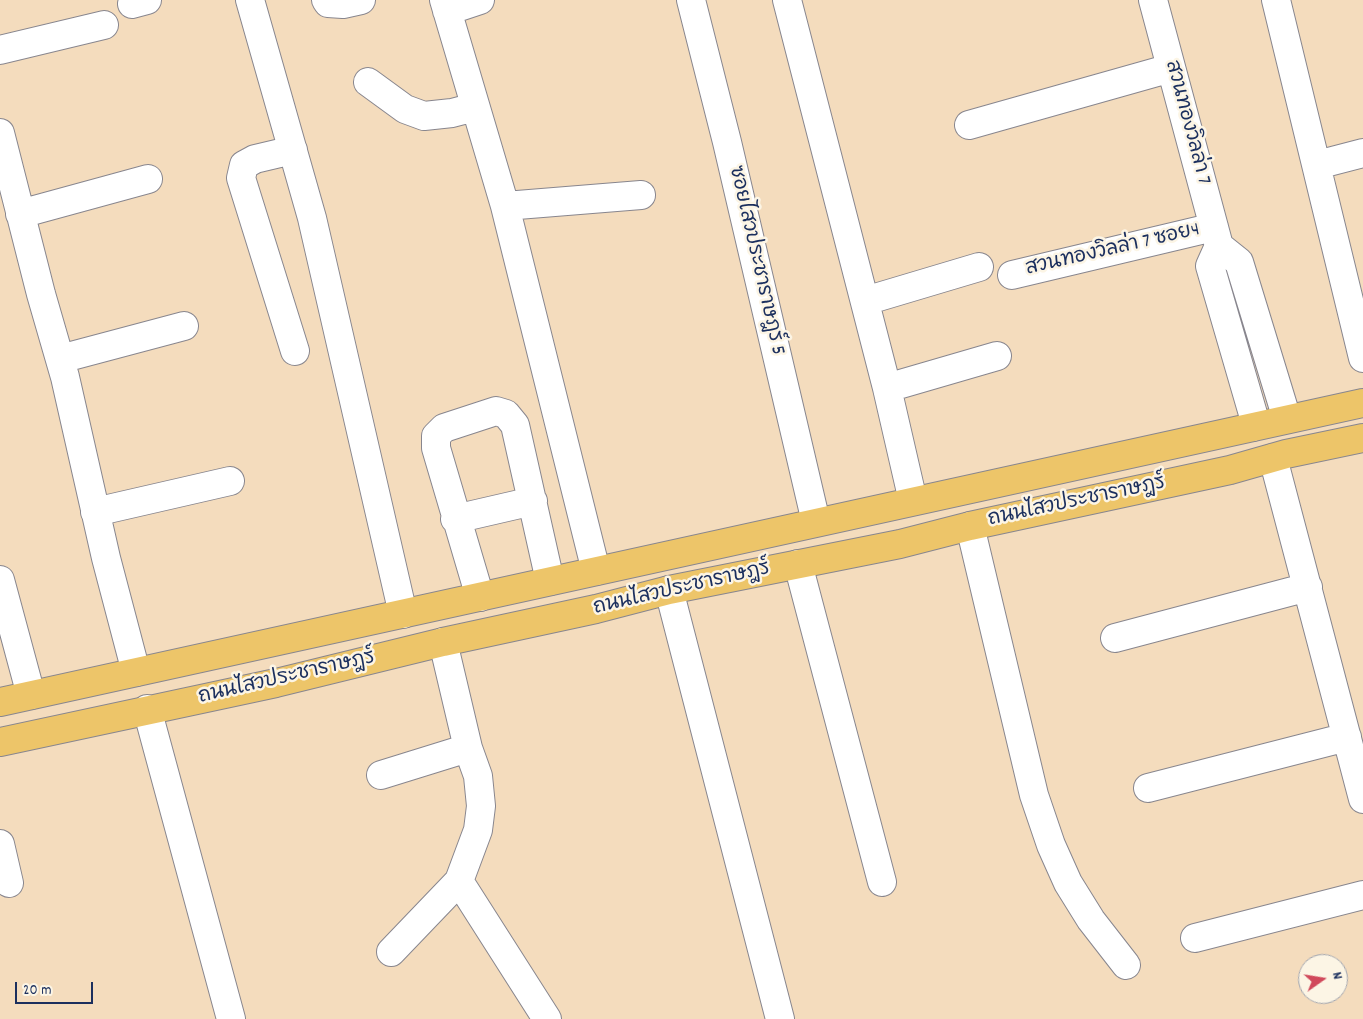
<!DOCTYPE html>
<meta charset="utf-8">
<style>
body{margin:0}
#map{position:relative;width:1363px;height:1019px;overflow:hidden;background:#f4dcbd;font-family:Dekko,sans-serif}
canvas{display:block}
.north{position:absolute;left:1298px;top:954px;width:50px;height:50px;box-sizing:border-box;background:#fcf5e5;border:1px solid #a2a6af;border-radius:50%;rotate:77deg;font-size:14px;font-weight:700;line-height:20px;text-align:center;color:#1b2f5e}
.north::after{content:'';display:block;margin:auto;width:18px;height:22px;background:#d1495b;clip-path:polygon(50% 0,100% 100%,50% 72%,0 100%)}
.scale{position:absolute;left:15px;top:982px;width:78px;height:22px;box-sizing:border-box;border:2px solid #1b2f5e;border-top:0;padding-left:6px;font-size:15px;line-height:18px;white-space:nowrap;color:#1b2f5e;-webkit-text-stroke:4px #fcf5e5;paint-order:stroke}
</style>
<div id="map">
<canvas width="1363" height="1019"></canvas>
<div class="north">N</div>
<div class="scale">20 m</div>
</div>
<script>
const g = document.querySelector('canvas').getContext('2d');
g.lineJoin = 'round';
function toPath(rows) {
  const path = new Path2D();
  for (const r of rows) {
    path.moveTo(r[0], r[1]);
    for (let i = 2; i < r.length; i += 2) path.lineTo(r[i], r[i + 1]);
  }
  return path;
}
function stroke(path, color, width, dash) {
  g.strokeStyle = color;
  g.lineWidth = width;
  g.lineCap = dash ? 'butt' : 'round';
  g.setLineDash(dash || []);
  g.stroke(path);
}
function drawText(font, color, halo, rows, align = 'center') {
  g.font = font + ' Dekko,"Playpen Sans Thai",sans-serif';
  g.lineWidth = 5;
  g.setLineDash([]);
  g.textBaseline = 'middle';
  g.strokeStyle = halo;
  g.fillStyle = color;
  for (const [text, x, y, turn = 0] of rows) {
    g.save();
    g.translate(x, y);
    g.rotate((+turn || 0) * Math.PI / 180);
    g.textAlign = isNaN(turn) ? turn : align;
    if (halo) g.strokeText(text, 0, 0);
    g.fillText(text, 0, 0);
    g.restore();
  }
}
const minor = toPath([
 [250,0,312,218,403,614],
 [326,0,328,3,343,4,361,0],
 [444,0,505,206,596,571],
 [691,0,727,142,816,522],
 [787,0,887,388,913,501],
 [1153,0,1219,246,1239,262,1287,419],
 [1276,0,1363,358],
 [132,4,147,0],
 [447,11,480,0],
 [0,50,104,25],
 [368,82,405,109,424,116,452,113,475,107],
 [969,125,1171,68],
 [0,133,41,294,65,377,106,558,136,672],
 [293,150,255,159,244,165,241,178,295,351],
 [1317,165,1363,153],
 [505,206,641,195],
 [20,214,148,179],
 [1219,246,1210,266,1253,414,1252,427],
 [1012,275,1214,227],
 [865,301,979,267],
 [60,359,184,326],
 [887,388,997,356],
 [1273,458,1363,799],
 [95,512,230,481],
 [455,519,533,501],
 [970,526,1034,795,1051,845,1068,883,1091,920,1126,965],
 [798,564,882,882],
 [0,580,31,695],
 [669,590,780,1019],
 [480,597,436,448,436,436,444,428,496,411,506,414,515,425,550,581],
 [1115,638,1308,587],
 [147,709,231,1019],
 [381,775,468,748],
 [1148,788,1347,737],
 [0,844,9,883],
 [459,881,547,1019],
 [1195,938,1363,895],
 [391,952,459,881,478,830,481,806,478,776,468,748,443,642]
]);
const major = toPath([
 [0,702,1363,403],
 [0,742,276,683,443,642,596,609,669,590,900,544,970,526,1230,470,1286,454,1363,438]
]);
stroke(minor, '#88868e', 30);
stroke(major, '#88868e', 30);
stroke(minor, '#fff', 28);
stroke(major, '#edc569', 28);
drawText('20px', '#1b2f5e', '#fcf5e5', [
 ["สวนทองวิลล่า 7",1186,123,75],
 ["สวนทองวิลล่า 7 ซอย4",1113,251,-13],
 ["ซอยไสวประชาราษฎร์ 5",755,261,77],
 ["ถนนไสวประชาราษฎร์",1077,503,-12],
 ["ถนนไสวประชาราษฎร์",682,590,-13],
 ["ถนนไสวประชาราษฎร์",287,679,-13]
]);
</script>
